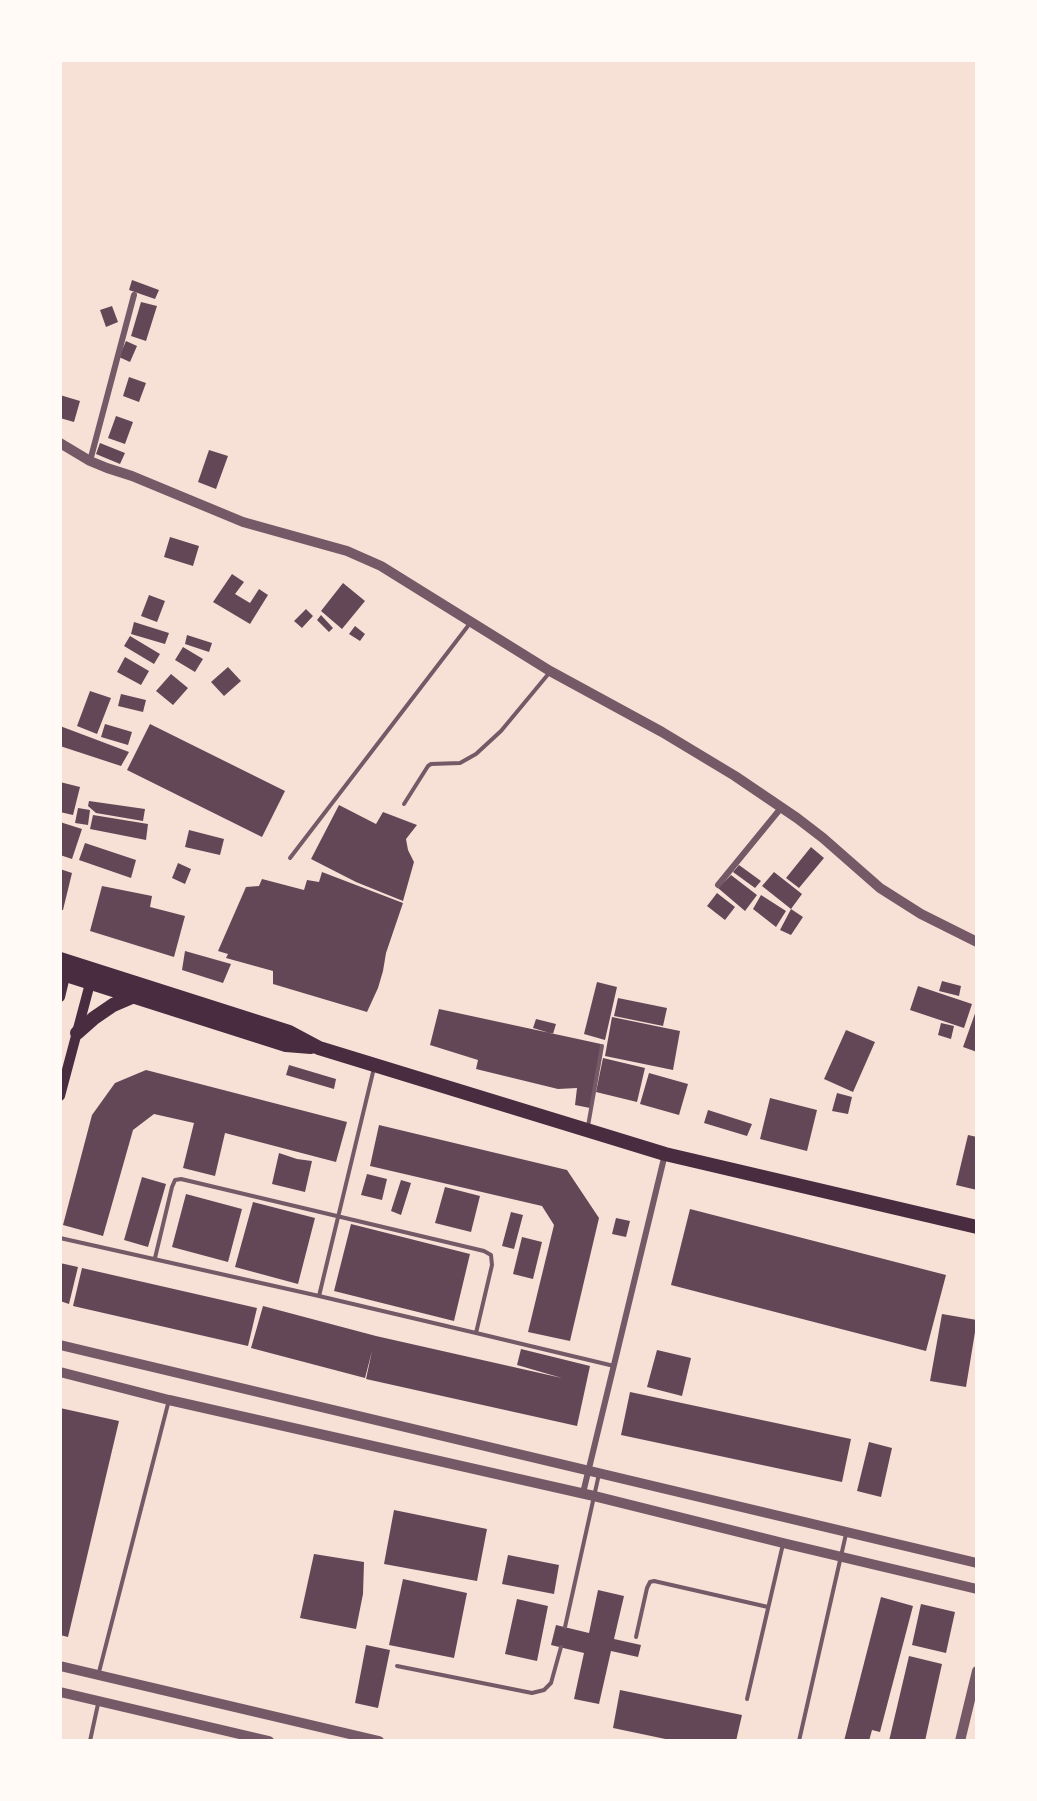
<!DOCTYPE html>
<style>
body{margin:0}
#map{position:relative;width:1037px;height:1801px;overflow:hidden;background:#f7e1d7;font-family:Montserrat,sans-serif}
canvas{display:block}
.frame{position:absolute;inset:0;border:62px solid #fffaf5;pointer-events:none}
</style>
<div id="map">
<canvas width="1037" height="1801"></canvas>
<div class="frame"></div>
</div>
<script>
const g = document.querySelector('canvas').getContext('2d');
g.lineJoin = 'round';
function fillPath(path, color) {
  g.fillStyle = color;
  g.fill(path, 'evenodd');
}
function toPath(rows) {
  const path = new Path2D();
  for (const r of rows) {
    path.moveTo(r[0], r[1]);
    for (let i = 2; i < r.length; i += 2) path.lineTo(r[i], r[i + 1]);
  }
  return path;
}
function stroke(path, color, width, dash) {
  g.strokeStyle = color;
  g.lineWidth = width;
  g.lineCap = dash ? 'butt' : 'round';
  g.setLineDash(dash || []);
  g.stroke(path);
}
fillPath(toPath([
 [132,280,159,290,155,299,129,290],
 [141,302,157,306,146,341,131,336],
 [112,306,118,322,106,327,100,310],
 [126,341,137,346,130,362,119,357],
 [129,377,146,383,139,402,123,396],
 [60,395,80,401,74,422,60,418],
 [116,416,133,422,125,444,108,438],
 [100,443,125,453,120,464,96,454],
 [209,450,228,456,216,489,198,482],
 [170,537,199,546,193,566,164,557],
 [232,574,244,582,235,594,250,603,259,589,268,595,250,624,213,602],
 [343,583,365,601,342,629,321,611],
 [149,595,165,601,157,622,141,616],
 [306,609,313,616,302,628,294,621],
 [321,615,333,628,329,632,317,620],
 [134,622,169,633,165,644,131,634],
 [355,626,365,634,360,641,349,634],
 [187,635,212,643,209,652,185,644],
 [130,636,160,654,154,664,124,646],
 [183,647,203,659,195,672,175,660],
 [125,657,149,671,141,685,117,672],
 [228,667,241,681,224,696,211,682],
 [171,674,188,688,173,705,156,691],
 [90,691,111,698,97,734,77,726],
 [121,694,146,700,143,712,118,706],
 [105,724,132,732,128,745,101,737],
 [150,724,285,791,262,837,127,770],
 [60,726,129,752,121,766,60,746],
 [60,782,80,787,73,815,60,812],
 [89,801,145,809,143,821,96,813,88,806],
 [339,805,376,824,383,812,417,825,406,839,408,850,414,862,403,901,356,882,311,859],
 [78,808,90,810,88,825,75,823],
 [93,815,148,824,146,840,90,829],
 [60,822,82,829,72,859,60,855],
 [189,830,224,839,220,855,185,847],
 [85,843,136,860,131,878,79,860],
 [811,847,824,858,799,888,786,878],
 [178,863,191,869,185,884,172,878],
 [739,865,761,881,755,888,733,872],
 [60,869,72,873,63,910,60,910],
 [322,872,403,903,386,953,383,971,378,988,367,1012,273,984,273,971,226,958,228,954,218,951,246,887,259,886,262,879,304,890,307,880,319,882],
 [774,872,802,894,791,909,762,886],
 [731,875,757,895,745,911,718,888],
 [102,886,152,896,150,907,185,916,174,957,90,931],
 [717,893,735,907,725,920,707,906],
 [761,895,786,911,776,927,753,909],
 [791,909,803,917,791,935,780,930],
 [185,951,231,964,223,983,182,970],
 [942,981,961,986,959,996,939,991],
 [597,982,617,987,605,1040,584,1034],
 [918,986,972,1004,964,1028,910,1010],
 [618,998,667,1008,663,1026,614,1016],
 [977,1008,977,1052,963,1047],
 [439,1009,601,1044,590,1108,575,1105,577,1088,558,1089,476,1069,478,1060,430,1045],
 [612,1017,680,1031,673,1070,605,1056],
 [536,1019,556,1024,553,1034,533,1028],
 [941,1023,954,1026,951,1039,938,1035],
 [846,1030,875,1042,853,1092,824,1079],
 [603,1058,645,1068,637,1102,596,1092],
 [289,1065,336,1079,334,1089,286,1075],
 [146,1070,347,1122,336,1162,225,1133,215,1176,183,1168,194,1123,154,1114,133,1130,103,1236,63,1225,92,1115,115,1083],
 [649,1073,688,1084,679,1115,640,1104],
 [837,1093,852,1097,848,1114,832,1111],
 [770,1098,817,1110,807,1151,760,1139],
 [708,1110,752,1124,747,1136,704,1123],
 [379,1125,567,1170,599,1218,570,1341,528,1332,554,1225,542,1206,370,1166],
 [968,1135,977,1137,977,1190,956,1185],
 [279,1153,297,1159,312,1161,305,1192,272,1184],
 [367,1174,387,1179,382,1200,361,1195],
 [142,1177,166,1184,148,1247,124,1240],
 [401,1180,411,1183,401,1215,391,1211],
 [445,1187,480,1196,471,1232,435,1223],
 [186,1194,242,1209,228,1262,172,1247],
 [253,1202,315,1218,298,1284,235,1267],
 [690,1209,946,1275,926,1351,671,1285],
 [511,1212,523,1215,514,1249,502,1246],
 [616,1218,630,1221,626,1237,612,1234],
 [351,1224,470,1254,454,1321,334,1291],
 [522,1237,542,1242,533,1279,513,1274],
 [60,1263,78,1267,69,1304,60,1301],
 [82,1268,257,1308,248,1346,73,1306],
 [263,1306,376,1336,562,1378,517,1365,521,1349,590,1366,577,1426,366,1379,372,1351,365,1378,251,1348],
 [942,1314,977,1320,966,1387,930,1381],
 [657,1350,691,1358,682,1396,647,1387],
 [630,1392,851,1439,842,1482,621,1435],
 [60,1408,119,1421,68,1637,60,1635],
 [869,1442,892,1448,881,1497,857,1491],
 [394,1510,487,1529,477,1581,384,1564],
 [314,1554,364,1562,363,1594,356,1629,300,1618],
 [508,1555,559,1565,554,1594,502,1584],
 [403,1579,467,1593,454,1658,389,1645],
 [598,1590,624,1596,614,1639,641,1645,638,1657,611,1651,599,1704,574,1699,584,1653,551,1645,556,1625,589,1633],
 [881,1597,913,1606,880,1732,872,1730,869,1741,844,1741],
 [517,1599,548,1606,537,1661,505,1654],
 [921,1604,955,1612,946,1653,912,1645],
 [366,1645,390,1650,378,1708,355,1703],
 [909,1656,942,1664,925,1741,889,1741],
 [620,1690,742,1715,736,1741,675,1741,613,1728]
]), '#644757');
stroke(toPath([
 [404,804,428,766,431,764,460,763,476,754,501,731,550,672],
 [290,858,471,622],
 [588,1126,602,1046],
 [60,1238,319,1296,476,1333],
 [155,1258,172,1187,175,1180,181,1179,484,1251,491,1255,492,1265,476,1333,614,1366],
 [319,1296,374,1068],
 [565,1627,599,1474],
 [636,1637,647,1588,650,1582,654,1581,768,1607],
 [397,1666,532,1693,544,1690,551,1683,561,1647],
 [99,1672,169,1400],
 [747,1699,783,1544],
 [90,1741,98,1704],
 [799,1741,846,1534]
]), '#755966', 4);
stroke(toPath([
 [90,461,134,295],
 [718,885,781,808],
 [583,1493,665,1154]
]), '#755966', 6);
stroke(toPath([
 [60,443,90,461,107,468,132,476,243,522,347,551,381,566,550,671,662,732,735,776,797,818,823,838,880,888,921,914,977,942],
 [60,1345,977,1563],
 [60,1372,169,1400,594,1496,783,1543,977,1589],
 [60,1666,379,1741],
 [60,1692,269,1741],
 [960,1741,977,1671]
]), '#755966', 10);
stroke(toPath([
 [60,997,67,968],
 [60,1096,92,976]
]), '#4a2c40', 10);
stroke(toPath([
 [60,959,289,1032,319,1048,665,1154,977,1227],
 [60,973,286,1045,311,1047],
 [77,1033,94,1018,113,1005,134,996]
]), '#4a2c40', 14);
</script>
